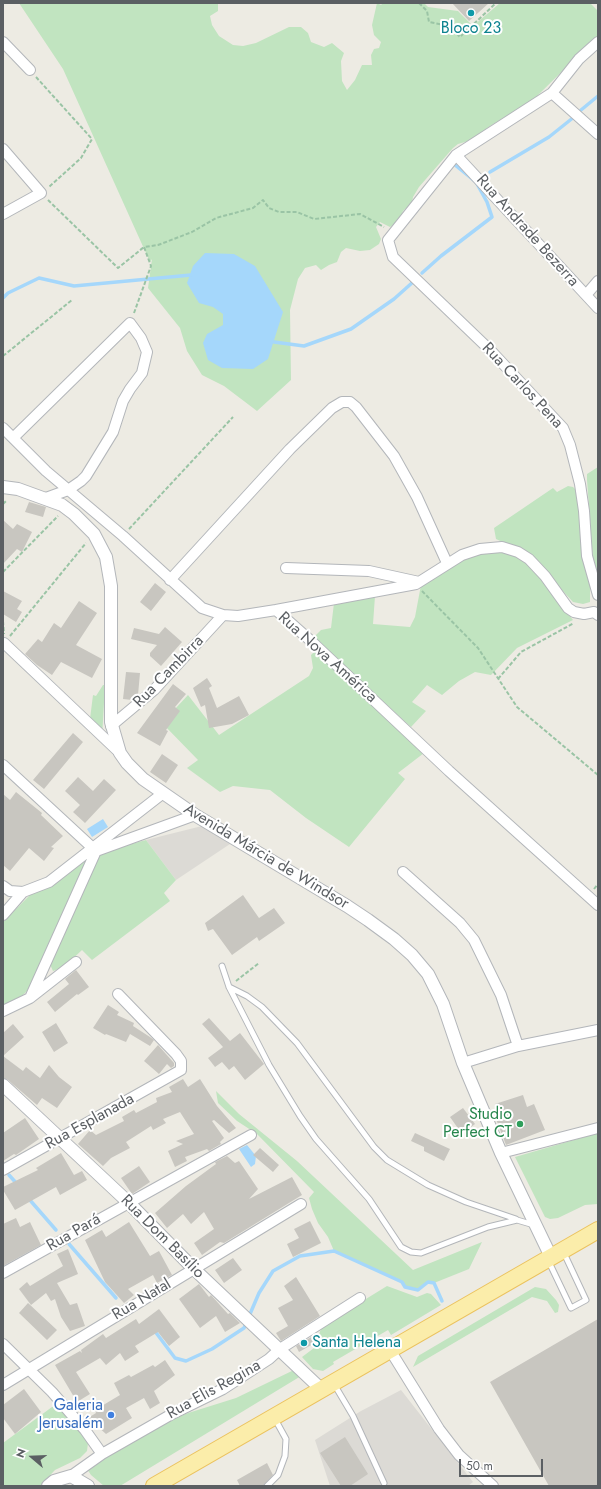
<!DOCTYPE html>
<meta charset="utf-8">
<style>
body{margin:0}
#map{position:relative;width:601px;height:1489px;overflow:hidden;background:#edebe3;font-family:Jost,sans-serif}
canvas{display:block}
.frame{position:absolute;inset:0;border:4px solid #5b5f63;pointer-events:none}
.north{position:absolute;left:12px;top:1437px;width:40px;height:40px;-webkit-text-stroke:3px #fff;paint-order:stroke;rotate:289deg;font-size:11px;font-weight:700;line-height:16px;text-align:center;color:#5b5f63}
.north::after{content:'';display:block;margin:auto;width:14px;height:18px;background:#5b5f63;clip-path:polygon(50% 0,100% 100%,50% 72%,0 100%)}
.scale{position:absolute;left:459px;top:1459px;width:84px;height:18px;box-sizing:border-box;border:2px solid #5b5f63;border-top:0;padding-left:5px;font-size:12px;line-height:14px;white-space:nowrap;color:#5b5f63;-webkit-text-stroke:3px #fff;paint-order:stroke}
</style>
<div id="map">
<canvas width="601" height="1489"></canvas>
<div class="frame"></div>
<div class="north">N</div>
<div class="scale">50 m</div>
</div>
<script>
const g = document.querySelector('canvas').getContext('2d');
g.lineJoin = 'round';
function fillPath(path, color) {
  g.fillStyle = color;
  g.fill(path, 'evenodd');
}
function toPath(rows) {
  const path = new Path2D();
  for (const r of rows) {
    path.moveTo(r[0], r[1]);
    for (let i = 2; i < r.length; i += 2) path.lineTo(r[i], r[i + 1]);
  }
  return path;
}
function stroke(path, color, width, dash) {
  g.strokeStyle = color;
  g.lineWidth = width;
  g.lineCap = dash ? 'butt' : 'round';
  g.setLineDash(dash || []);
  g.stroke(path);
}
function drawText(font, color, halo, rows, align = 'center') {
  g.font = font + ' Jost,sans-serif';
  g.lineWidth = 4;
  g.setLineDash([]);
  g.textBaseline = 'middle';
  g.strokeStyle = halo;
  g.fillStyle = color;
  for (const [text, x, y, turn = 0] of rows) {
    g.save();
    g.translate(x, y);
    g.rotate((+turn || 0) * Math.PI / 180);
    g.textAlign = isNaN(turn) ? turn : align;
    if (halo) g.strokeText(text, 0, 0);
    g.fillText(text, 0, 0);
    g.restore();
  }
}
fillPath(toPath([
 [202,826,230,844,176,880,146,840],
 [401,1390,473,1482,468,1486,330,1486,315,1440,361,1411]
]), '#dcdad5');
fillPath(toPath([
 [19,3,218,3,218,11,210,16,212,25,219,36,233,45,243,46,256,43,289,27,301,27,308,33,311,42,324,47,332,43,344,53,341,61,342,81,347,90,355,80,362,65,372,65,371,55,374,49,379,48,381,42,374,35,372,25,377,3,381,5,383,3,424,3,428,7,458,11,473,26,500,3,590,3,598,11,598,36,533,100,490,126,472,140,458,144,453,148,419,187,413,197,412,203,403,211,399,221,390,227,380,222,376,227,381,239,379,244,370,250,360,251,346,248,341,252,337,262,329,265,321,270,316,265,305,268,298,279,290,310,291,380,257,411,224,386,202,375,187,351,180,328,148,288,152,259,150,262,63,69],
 [598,467,598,584,594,573,587,480,587,474],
 [568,486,573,487,577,491,590,582,590,602,583,604,573,602,535,561,522,551,496,539,494,528,553,488,557,492],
 [500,549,524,558,573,620,517,648,491,675,475,672,459,681,442,695,427,685,412,702,426,711,411,727,313,638,321,630,331,628,334,603,375,596,373,624,410,627,415,617,421,585,466,557],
 [316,650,424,753,398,773,405,779,349,847,306,818,270,790,233,786,220,792,187,768,198,760,162,723,188,695,219,735,309,676,313,668,311,655],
 [103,685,105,685,102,738,89,727,93,695,96,696],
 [146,840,176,880,164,893,170,901,92,960,82,950,64,967,53,971,49,962,101,852],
 [93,854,27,991,19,999,3,1007,3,922,31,894],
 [216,1091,239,1114,297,1161,413,1270,482,1242,469,1269,434,1283,428,1282,418,1290,405,1287,402,1282,334,1251,328,1237,318,1223,312,1209,309,1198,314,1192,257,1134,237,1121,218,1103],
 [598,1133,598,1204,585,1205,558,1218,550,1219,545,1217,515,1157],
 [387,1286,417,1297,427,1293,431,1294,441,1305,391,1335,388,1330,333,1362,334,1364,323,1371,313,1369,302,1357,314,1348,322,1326],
 [535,1287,546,1289,556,1300,559,1305,558,1312,555,1313,547,1301,532,1297,413,1367,418,1356],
 [296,1369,301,1376,120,1486,104,1486,91,1475,87,1469,142,1434,185,1414,236,1398],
 [59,1406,63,1407,88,1443,87,1451,80,1458,55,1470,40,1486,3,1486,3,1443,52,1407]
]), '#c1e4c0');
fillPath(toPath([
 [205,253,234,254,255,266,283,312,268,359,253,369,222,368,208,360,203,343,207,334,223,325,223,314,213,307,199,303,187,283,193,266],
 [103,819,108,827,92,837,87,829],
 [247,1145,256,1156,255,1164,251,1167,239,1149]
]), '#a5d7fb');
stroke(toPath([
 [581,110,598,96],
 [490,172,549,137,574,117],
 [422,273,441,256,492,217,487,202,476,182,455,165],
 [3,298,8,293,39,278,74,286,191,275],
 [274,342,304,346,351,329,394,299,413,282],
 [9,1175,18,1185],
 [29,1199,56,1230],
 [69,1244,116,1298],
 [154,1330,175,1358,186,1361,212,1349,244,1328,259,1293,273,1271,300,1256,334,1251,402,1282,405,1287,418,1290,428,1282,434,1283,442,1301]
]), '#a5d7fb', 3.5);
fillPath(toPath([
 [452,3,489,3,469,21],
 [29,502,46,507,43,517,25,512],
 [3,520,13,529,17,524,32,532,22,552,17,549,3,564],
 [155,583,166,592,151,611,140,602],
 [3,591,22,601,17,609,22,612,16,622,3,614],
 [79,601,97,613,76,645,102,659,92,678,61,662,52,675,37,665,25,654,38,639,42,642,54,623,61,628],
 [165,627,182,642,161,666,150,656,150,653,157,645,131,639,134,628,159,634],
 [126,672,140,673,138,695,132,700,123,699],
 [207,678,212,686,209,688,217,708,239,696,249,715,232,724,209,728,205,705,201,707,193,688],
 [173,684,186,694,175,707,180,711,166,730,168,731,160,746,137,733],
 [73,733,83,742,44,789,33,780],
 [162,754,178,765,166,783,150,772],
 [78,777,93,791,104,779,116,790,85,823,73,812,80,805,65,791],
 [16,792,42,813,41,815,63,836,51,847,54,848,44,861,29,848,10,871,3,865,3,794,10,800],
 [243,895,259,918,274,908,285,923,259,941,257,937,232,955,213,929,208,931,205,923],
 [76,970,89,987,78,995,77,994,55,1012,47,1002,69,984,65,979],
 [108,1005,119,1012,117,1015,134,1023,133,1026,150,1037,154,1040,150,1046,130,1034,126,1042,106,1034,105,1035,93,1028],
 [209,1018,230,1041,240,1033,264,1064,245,1080,234,1066,229,1070,222,1062,215,1067,208,1058,223,1047,202,1024],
 [56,1023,68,1043,54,1052,42,1032],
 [13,1024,24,1037,3,1056,3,1033],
 [158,1045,174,1063,174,1066,171,1068,167,1064,159,1074,144,1061],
 [3,1056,23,1071,26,1067,40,1078,49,1065,59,1077,72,1087,57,1108,42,1098,37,1105,8,1080,3,1078],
 [183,1079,188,1087,200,1079,217,1106,236,1128,229,1133,214,1120,212,1121,224,1138,220,1142,221,1144,209,1151,207,1149,185,1157,187,1161,175,1167,168,1151,183,1144,176,1141,194,1134,180,1112,163,1119,166,1123,153,1130,151,1126,126,1142,130,1148,111,1158,103,1166,78,1144,90,1130,96,1135,124,1121,122,1117,134,1110,136,1113,157,1102,156,1098,172,1092,169,1087],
 [523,1095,527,1107,534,1104,545,1130,506,1145,496,1119,500,1118,495,1104],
 [463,1108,475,1124,462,1134,450,1117],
 [25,1118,39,1139,16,1155,14,1154,3,1161,3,1133],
 [415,1133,450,1149,444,1161,424,1151,424,1147,411,1141],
 [260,1148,279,1165,273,1172,253,1155],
 [61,1153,74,1175,82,1171,87,1180,60,1195,56,1187,15,1210,3,1190,3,1187,38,1170,36,1168],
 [227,1156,235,1163,239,1161,258,1189,249,1199,292,1177,302,1195,224,1243,220,1242,202,1255,194,1243,214,1229,204,1212,191,1224,183,1214,167,1228,155,1213,186,1186,216,1164,215,1162],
 [139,1166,150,1182,132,1194,121,1178],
 [16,1218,20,1227,30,1222,41,1245,3,1266,3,1224],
 [310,1221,321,1243,293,1257,287,1244,299,1238,294,1229],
 [129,1222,150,1256,159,1251,172,1275,157,1283,153,1275,128,1289,134,1295,124,1303,105,1282,85,1240,102,1230,106,1237],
 [68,1249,78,1274,57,1283,70,1305,77,1303,85,1326,70,1331,61,1317,55,1299,51,1301,46,1293,31,1305,19,1289,27,1282,30,1286,63,1266,57,1254],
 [233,1258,242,1270,224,1283,215,1270],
 [296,1277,320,1316,281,1341,276,1333,288,1326,278,1308,293,1300,284,1286],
 [199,1284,209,1297,211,1295,228,1314,230,1313,240,1323,225,1332,216,1316,200,1328,179,1299],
 [28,1303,57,1330,47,1340,19,1313],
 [159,1309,180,1337,169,1346,158,1332,135,1346,139,1352,125,1361,120,1353,106,1365,100,1358,76,1372,90,1394,77,1402,55,1365,80,1351,82,1353,81,1350,103,1334,106,1338,136,1319,139,1324],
 [598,1319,598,1486,549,1486,490,1382],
 [313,1336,315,1340,313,1344,299,1352,296,1346],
 [165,1360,175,1375,154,1391,160,1403,150,1409,144,1398,126,1408,132,1418,106,1434,88,1418,96,1413,95,1410,120,1395,114,1383,129,1375,131,1377,153,1365,155,1367],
 [24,1389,41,1412,15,1434,3,1418,3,1405],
 [345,1437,368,1474,350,1486,341,1486,320,1453],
 [267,1463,273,1475,263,1486,240,1486,237,1480]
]), '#c8c6c0');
const service = toPath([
 [222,966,229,987,269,1065,300,1116,316,1139,369,1199,401,1247,411,1252,421,1253,488,1227,517,1220,534,1225],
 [229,987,247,996,262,1007,297,1043,374,1147,387,1160,428,1185,466,1202,516,1219],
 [548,1260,571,1308,586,1300,563,1251],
 [334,1384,353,1416,384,1483],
 [267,1486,278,1475,285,1456,286,1439,275,1419]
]);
const minor = toPath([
 [3,42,30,70],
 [598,42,579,59,552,93,456,155,388,240,393,257,492,352,563,428,570,445,580,484,584,511,587,556,598,595],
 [552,93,598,134],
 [3,149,41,193,3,214],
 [456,155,598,308],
 [586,295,598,281],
 [3,428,46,471,123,536,202,608,223,615,238,616,276,610,311,641,449,771,598,905],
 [13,438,130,323,141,338,147,352,142,373,130,389,123,401,113,432,86,476,81,481,68,490,46,498],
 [286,568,369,571,419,582],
 [170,580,290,449,332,408,342,402,350,402,356,407,394,456,417,497,447,563],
 [276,610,416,584,462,555,480,549,502,547,518,552,529,559,545,576,568,608,574,612,584,614,594,612,598,615],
 [4,643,120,753],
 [111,726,154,690,223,615],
 [3,765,96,851],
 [403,872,460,923,474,940,501,995,518,1046],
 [3,886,10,891,23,892],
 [3,915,23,892,49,882,162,794],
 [30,998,96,851,195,815],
 [3,1011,30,998,76,962],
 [463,1063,518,1046,598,1030],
 [501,1153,598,1128],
 [3,1170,181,1070,181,1061,176,1054,118,994],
 [3,1273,251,1135],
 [3,1344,52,1392,85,1430,102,1454],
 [390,1350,439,1429,459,1455,493,1486],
 [3,1385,301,1204],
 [71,1476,102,1454,172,1414,223,1389,269,1359,280,1349,360,1298]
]);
const tertiary = toPath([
 [3,487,18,489,62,505,74,514,94,534,106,557,111,586,111,722,120,753,127,763,143,779,195,815,347,906,368,920,394,939,412,955,428,974,443,1004,463,1063,501,1153,551,1257],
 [3,1085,128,1202,194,1269,321,1389],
 [48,1486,54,1481,71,1476,88,1486]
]);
const primary = toPath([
 [154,1486,598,1230]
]);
stroke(service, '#b3b6ba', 7);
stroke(minor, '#b3b6ba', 12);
stroke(tertiary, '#b3b6ba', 14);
stroke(primary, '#ebc25e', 18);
stroke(toPath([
 [419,3,427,11,429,22,450,26,460,37,496,3],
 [36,77,92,139,81,158,49,187],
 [48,200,118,268,144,247],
 [134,313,151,266,144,247,158,245,192,232,216,218,253,208,263,200,269,208,279,212,297,212,314,219,360,214,384,227],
 [3,356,72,300],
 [3,504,7,500],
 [129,529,233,417],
 [3,572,58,516],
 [422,591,478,648,517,707,598,775],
 [3,621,4,634],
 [10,636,86,543],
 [498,679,521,652,574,623],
 [594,889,598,884],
 [236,981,259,963]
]), '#9ac4a5', 2, [4, 2]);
stroke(service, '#fff', 5);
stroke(minor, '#fff', 10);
stroke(tertiary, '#fff', 12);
stroke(primary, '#fbedaa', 16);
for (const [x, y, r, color] of [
 [471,13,4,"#0f9aa8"],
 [520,1124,4,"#2e9e5b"],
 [304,1343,4,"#0f9aa8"],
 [111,1415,4,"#3f7fe0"]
]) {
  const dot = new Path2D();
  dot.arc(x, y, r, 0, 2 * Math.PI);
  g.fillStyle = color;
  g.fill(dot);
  stroke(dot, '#fff', 1.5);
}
drawText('16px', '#0d838f', '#fff', [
 ["Bloco 23",471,29],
 ["Santa Helena",312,1343,"left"]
]);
drawText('16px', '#5b5f63', '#fff', [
 ["Rua Andrade Bezerra",527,231,48],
 ["Rua Carlos Pena",522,386,47],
 ["Rua Nova América",327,658,42],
 ["Rua Cambirra",169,672,-46],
 ["Avenida Márcia de Windsor",266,857,31],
 ["Rua Esplanada",90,1122,-29],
 ["Rua Pará",74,1233,-30],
 ["Rua Dom Basílio",162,1237,45],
 ["Rua Natal",142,1300,-31],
 ["Rua Elis Regina",214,1390,-29]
]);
drawText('16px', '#27864d', '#fff', [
 ["Studio",512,1115],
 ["Perfect CT",512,1133]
], 'right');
drawText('16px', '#366cbe', '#fff', [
 ["Galeria",103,1406],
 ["Jerusalém",103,1424]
], 'right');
</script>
